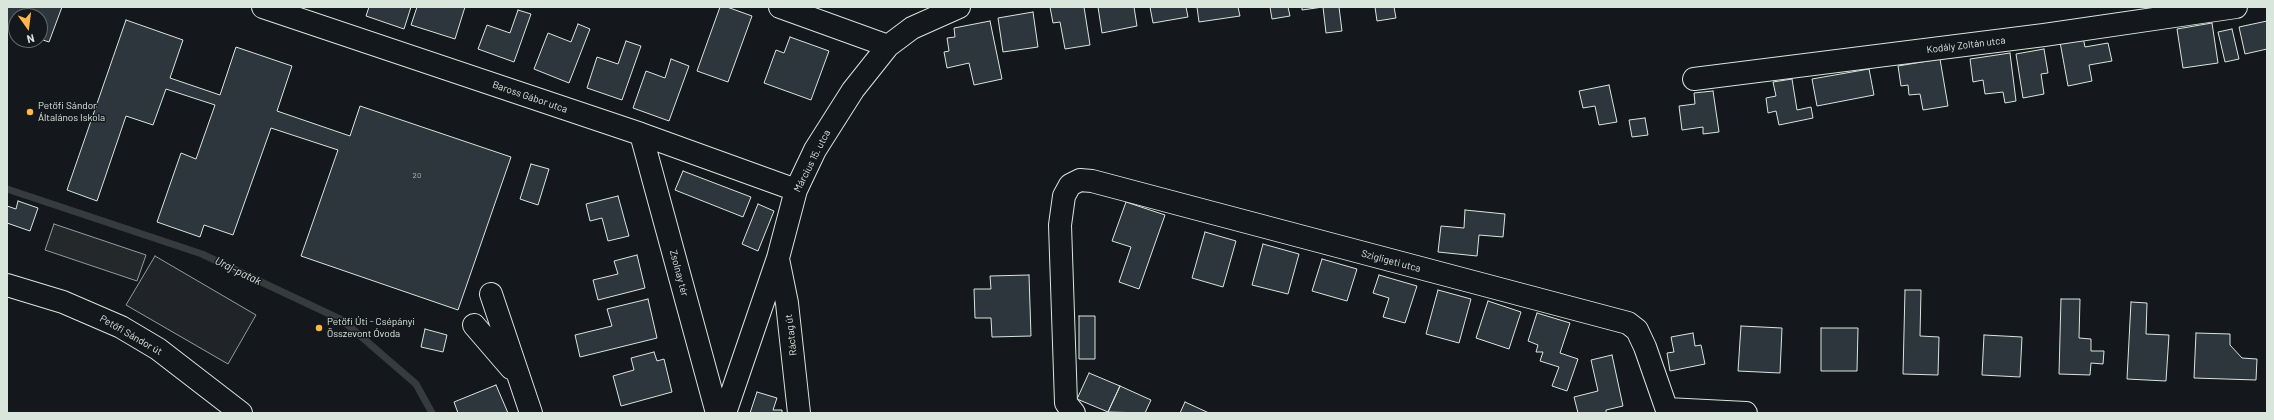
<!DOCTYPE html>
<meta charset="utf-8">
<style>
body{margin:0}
#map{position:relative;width:2274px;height:420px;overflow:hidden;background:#14181c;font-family:Barlow,sans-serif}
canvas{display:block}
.frame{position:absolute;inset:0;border:8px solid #d8e6dc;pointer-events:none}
.north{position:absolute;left:8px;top:8px;width:40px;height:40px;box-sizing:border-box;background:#14181c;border:1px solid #626a69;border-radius:50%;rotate:166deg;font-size:11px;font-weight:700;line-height:16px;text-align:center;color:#d8e6dc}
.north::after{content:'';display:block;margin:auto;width:14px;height:18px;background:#ffb74d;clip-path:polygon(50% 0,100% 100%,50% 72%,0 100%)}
</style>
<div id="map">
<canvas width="2274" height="420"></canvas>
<div class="frame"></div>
<div class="north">N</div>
</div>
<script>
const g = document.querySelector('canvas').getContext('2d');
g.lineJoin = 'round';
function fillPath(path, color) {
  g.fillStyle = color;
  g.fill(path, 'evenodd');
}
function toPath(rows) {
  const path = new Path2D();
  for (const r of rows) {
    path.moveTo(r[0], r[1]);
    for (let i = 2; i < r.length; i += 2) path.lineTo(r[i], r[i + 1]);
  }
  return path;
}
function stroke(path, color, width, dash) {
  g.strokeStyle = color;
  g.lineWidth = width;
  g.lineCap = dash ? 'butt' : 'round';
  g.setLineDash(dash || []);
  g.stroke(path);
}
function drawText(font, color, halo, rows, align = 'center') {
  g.font = font + ' Barlow,sans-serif';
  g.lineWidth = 3;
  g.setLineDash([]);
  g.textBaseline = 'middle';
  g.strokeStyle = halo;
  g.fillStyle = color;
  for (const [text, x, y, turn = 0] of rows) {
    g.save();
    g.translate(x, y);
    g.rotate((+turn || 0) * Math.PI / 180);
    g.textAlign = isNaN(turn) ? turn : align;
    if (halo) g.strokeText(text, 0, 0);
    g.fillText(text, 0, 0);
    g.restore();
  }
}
const green = toPath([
 [155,256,256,315,228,364,126,305,155,256]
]);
fillPath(green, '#202428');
stroke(green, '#939e99', 1);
const parking = toPath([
 [54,224,146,255,137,281,45,250,54,224]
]);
fillPath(parking, '#24282b');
stroke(parking, '#939e99', 1);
stroke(toPath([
 [7,189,202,254,342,320,416,384,432,413]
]), '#363b3e', 7);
const building = toPath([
 [7,7,62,7,49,42,40,39,40,16,16,16,16,31,7,28,7,7],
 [369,7,411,7,404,29,366,16,369,7],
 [417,7,465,7,455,39,411,25,417,7],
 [720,7,727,7,752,16,728,82,697,71,720,7],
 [1050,7,1084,7,1090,45,1065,49,1060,22,1053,23,1050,7],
 [1098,7,1134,7,1137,26,1102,33,1098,7],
 [1150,7,1186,7,1188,17,1153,23,1150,7],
 [1197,7,1238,7,1240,16,1199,22,1197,7],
 [1270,7,1288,7,1290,16,1272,19,1270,7],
 [1302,7,1339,7,1342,31,1326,33,1323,7,1302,10,1302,7],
 [1375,7,1394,7,1396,18,1377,21,1375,7],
 [518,10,531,14,514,62,478,49,487,25,510,33,518,10],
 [1033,12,1038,47,1003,52,998,18,1033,12],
 [126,20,183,40,170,78,220,95,236,47,292,66,277,111,350,136,360,106,511,157,458,310,301,256,338,150,271,128,233,235,204,225,200,237,157,222,181,153,196,159,215,105,166,89,153,125,126,116,97,201,67,190,126,20],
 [990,21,1002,79,974,85,969,63,947,68,944,52,949,51,947,38,955,37,954,28,990,21],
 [2267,21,2267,49,2245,54,2239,27,2267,21],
 [2212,23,2218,63,2183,68,2177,29,2212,23],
 [578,24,590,29,569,83,534,69,548,33,571,42,578,24],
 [2232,29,2239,59,2225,62,2218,32,2232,29],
 [790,37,829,51,811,100,764,83,776,50,784,53,790,37],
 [2083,37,2085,47,2108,43,2112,61,2089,65,2092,81,2068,86,2060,42,2083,37],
 [626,41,641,46,622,100,587,88,597,57,618,64,626,41],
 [2044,49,2048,73,2041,74,2044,94,2023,98,2016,54,2044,49],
 [2010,53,2016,101,2005,103,2003,92,1985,94,1983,80,1973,82,1970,59,2010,53],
 [671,59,689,66,669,121,633,108,646,71,665,78,671,59],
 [1940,59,1948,106,1923,110,1920,94,1909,95,1908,85,1901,86,1898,66,1940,59],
 [1869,69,1874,95,1817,106,1812,79,1869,69],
 [1792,79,1797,110,1811,107,1813,118,1779,125,1776,111,1768,113,1766,98,1776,96,1773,82,1792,79],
 [1609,85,1617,122,1599,125,1595,106,1583,108,1579,91,1609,85],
 [1713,91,1719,132,1703,134,1703,127,1682,130,1679,106,1695,104,1694,93,1713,91],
 [1645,118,1648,135,1632,137,1629,120,1645,118],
 [531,164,549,169,538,205,520,199,531,164],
 [683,171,751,197,743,217,675,190,683,171],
 [618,196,629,236,608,241,602,218,590,221,586,204,618,196],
 [18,201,38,208,30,231,7,223,7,206,16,209,18,201],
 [1126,202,1165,215,1139,289,1119,282,1131,247,1112,241,1126,202],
 [758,204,774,211,758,251,742,244,758,204],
 [1465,210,1505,214,1503,237,1479,235,1477,256,1438,252,1441,226,1464,228,1465,210],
 [1205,232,1236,241,1223,287,1192,278,1205,232],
 [1263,244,1299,254,1288,294,1252,285,1263,244],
 [637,255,645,288,598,300,593,280,618,274,614,261,637,255],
 [1322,259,1357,269,1347,301,1312,291,1322,259],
 [1029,275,1031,336,992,337,991,318,975,318,974,289,991,289,990,276,1029,275],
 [1379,275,1417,286,1405,323,1383,317,1389,298,1373,293,1379,275],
 [1438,290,1471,299,1459,343,1426,334,1438,290],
 [1905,290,1921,290,1920,336,1939,337,1938,375,1903,374,1905,290],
 [648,299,657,338,580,357,575,335,612,326,607,309,648,299],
 [2061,299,2080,299,2079,338,2091,339,2091,351,2104,351,2103,364,2091,363,2090,375,2059,374,2061,299],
 [1488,301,1521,312,1509,349,1476,338,1488,301],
 [2131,302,2147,303,2146,334,2169,335,2166,381,2127,379,2131,302],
 [1537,313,1570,323,1560,353,1578,359,1567,391,1552,386,1559,367,1540,361,1543,352,1536,352,1538,345,1528,341,1537,313],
 [1079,316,1095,316,1095,359,1079,359,1079,316],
 [1741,326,1782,328,1780,373,1738,371,1741,326],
 [1821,328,1858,328,1857,371,1821,371,1821,328],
 [425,329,447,335,443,352,421,347,425,329],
 [1693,333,1695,346,1701,345,1705,364,1670,371,1667,353,1674,352,1671,337,1693,333],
 [2196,333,2230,334,2230,345,2242,358,2257,359,2256,380,2194,378,2196,333],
 [1984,335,2022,337,2020,377,1982,375,1984,335],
 [654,352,657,361,664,359,672,392,621,406,613,376,634,370,631,358,654,352],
 [1612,355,1623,406,1606,410,1606,413,1578,413,1574,397,1598,391,1591,360,1612,355],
 [1089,373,1120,386,1108,412,1077,399,1089,373],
 [496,385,508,413,458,413,454,402,496,385],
 [1120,386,1151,400,1145,413,1108,412,1120,386],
 [757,392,777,398,773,410,782,410,782,413,750,413,757,392],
 [1185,402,1209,413,1180,413,1185,402]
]);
fillPath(building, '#2c363c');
stroke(building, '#d8e6dc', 1);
const minor = toPath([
 [263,7,641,134,796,190],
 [780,7,888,46],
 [1694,79,2044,35,2236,7],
 [641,134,717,413],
 [778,259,787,303,799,413],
 [7,285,63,302,121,327,158,349,241,413],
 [491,294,531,413],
 [474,325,511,368],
 [1667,409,1746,413],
 [725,413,778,258,796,190,815,150,853,90,888,46,912,28,959,7],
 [1074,413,1066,403,1060,225,1064,196,1070,185,1080,180,1092,181,1628,323,1637,330,1645,347,1668,413]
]);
stroke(minor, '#d8e6dc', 24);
stroke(minor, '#14181c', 22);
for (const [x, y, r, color] of [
 [30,112,4,"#ffb74d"],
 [319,328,4,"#ffb74d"]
]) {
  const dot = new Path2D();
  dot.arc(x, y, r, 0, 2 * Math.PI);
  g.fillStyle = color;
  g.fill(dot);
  stroke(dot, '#14181c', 1.5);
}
drawText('8px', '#adbab4', null, [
 ["20",417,175]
]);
drawText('10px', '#d8e6dc', '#14181c', [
 ["Kodály Zoltán utca",1966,45,-7],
 ["Baross Gábor utca",530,97,19],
 ["Március 15. utca",812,161,-63],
 ["Szigligeti utca",1391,261,15],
 ["Zsolnay tér",679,273,75],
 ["Petőfi Sándor út",131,335,30],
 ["Ráctag út",791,335,-97]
]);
drawText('10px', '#d8e6dc', '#14181c', [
 ["Petőfi Sándor",38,106],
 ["Általános Iskola",38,118],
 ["Petőfi Úti - Csépányi",327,322],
 ["Összevont Óvoda",327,334]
], 'left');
drawText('italic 11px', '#d8e6dc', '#14181c', [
 ["Uraj-patak",238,271,26]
]);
</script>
